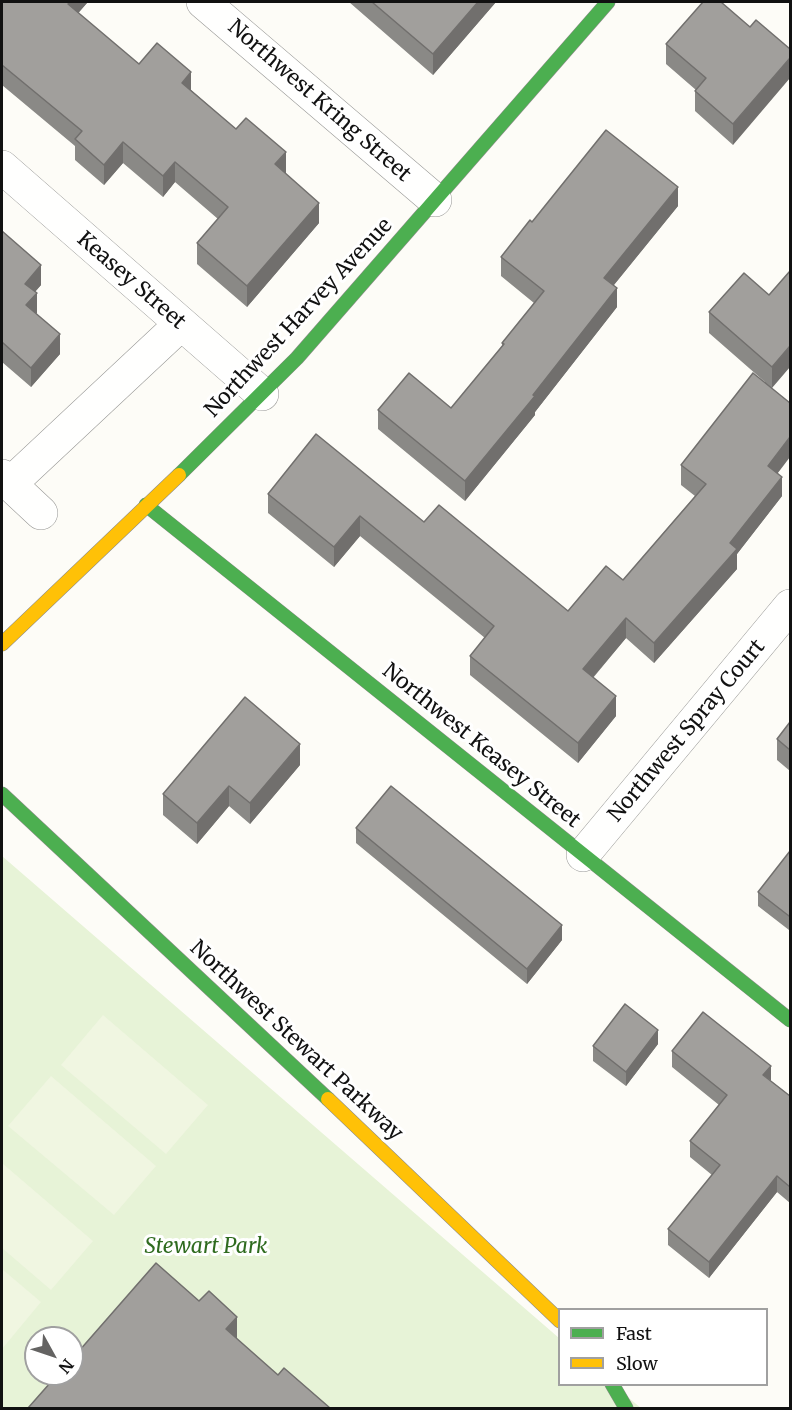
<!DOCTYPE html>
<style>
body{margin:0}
#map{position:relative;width:792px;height:1410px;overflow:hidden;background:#fdfcf7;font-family:Merriweather,serif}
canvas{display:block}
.frame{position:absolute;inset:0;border:3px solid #111;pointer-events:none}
.legend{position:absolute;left:558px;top:1308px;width:210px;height:78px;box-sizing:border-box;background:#fff;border:2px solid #a0a0a0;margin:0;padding:8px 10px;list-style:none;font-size:18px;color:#111}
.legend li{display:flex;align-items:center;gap:12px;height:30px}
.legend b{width:30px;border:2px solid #a0a0a0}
.north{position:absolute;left:24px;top:1326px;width:60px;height:60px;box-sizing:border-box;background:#fff;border:2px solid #a0a0a0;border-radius:50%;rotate:130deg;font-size:16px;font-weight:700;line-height:24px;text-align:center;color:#111}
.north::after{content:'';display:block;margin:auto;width:21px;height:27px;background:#646362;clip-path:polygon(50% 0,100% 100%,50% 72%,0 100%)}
</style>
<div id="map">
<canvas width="792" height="1410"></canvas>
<div class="frame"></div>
<ul class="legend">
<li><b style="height:8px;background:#4caf50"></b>Fast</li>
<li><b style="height:8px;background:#ffc107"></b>Slow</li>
</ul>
<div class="north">N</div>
</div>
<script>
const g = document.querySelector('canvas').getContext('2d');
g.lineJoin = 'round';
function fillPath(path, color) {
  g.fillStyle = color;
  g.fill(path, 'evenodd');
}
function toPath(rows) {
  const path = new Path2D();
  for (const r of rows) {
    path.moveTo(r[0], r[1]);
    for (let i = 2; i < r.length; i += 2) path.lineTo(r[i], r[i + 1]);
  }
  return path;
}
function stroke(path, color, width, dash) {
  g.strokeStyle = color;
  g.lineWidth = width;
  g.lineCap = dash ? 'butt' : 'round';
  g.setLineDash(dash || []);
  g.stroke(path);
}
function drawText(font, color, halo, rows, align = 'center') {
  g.font = font + ' Merriweather,serif';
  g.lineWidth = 6;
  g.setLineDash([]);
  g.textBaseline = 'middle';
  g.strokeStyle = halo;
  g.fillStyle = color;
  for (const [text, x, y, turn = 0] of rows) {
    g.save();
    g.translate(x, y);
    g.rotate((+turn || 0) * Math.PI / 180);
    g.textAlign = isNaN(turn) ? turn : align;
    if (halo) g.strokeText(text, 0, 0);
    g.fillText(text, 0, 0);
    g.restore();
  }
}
fillPath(toPath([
 [2,856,559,1338,560,1384,613,1385,641,1408,2,1408],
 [36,1338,72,1338,72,1374,36,1374]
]), '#e7f3d7');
fillPath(toPath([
 [103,1015,208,1105,166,1154,61,1065],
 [51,1076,156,1166,114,1215,8,1126],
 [2,1163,93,1241,51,1290,2,1248],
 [2,1269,41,1302,2,1349]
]), '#f0f6e1');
const street = toPath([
 [203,2,435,200],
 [2,167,262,394],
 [2,476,10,484,181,324],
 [10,484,41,513],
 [583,855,790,606]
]);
const fast = toPath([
 [179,475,297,358,608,2],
 [146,505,790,1020],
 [2,794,328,1099],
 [612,1384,626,1408]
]);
const slow = toPath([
 [2,644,179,475],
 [328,1099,560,1321]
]);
stroke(street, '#979795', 34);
stroke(fast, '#8e8d8b', 15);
stroke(slow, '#8e8d8b', 15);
stroke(street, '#fffffe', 33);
stroke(fast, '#4caf50', 14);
stroke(slow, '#ffc107', 14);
fillPath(toPath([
 [2,2,87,2,87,3,78,13,139,64,191,90,286,173,285,173,319,223,247,307,197,264,197,243,218,219,175,182,163,197,123,163,104,185,75,160,75,146,2,85],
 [349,2,496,2,433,75],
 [750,27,733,145,695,111,695,91,696,90,666,64,666,44],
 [678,206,614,285,617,307,535,412,535,415,465,501,378,429,378,410,451,408,502,346,502,343,534,303,501,276,501,257,532,222],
 [2,231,41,285,35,292,37,313,36,313,60,354,31,387,2,362],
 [790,271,772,388,778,473,782,496,737,554,737,569,654,663,626,638,593,678,616,716,578,763,470,675,470,656,485,638,360,536,334,567,268,513,268,494,424,522,568,611,623,580,695,496,681,485,681,465,765,382,709,333,709,312,769,295],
 [790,722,790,771,777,760,777,739],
 [300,765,250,824,229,806,197,844,163,815,163,794],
 [356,828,562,940,527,984,356,843],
 [790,851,789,930,758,906,758,892],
 [658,1044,626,1086,593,1061,593,1046],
 [672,1051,771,1081,790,1096,790,1203,777,1192,709,1278,668,1245,668,1229,712,1175,690,1157,690,1141,719,1105,672,1067]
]), '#8a8986');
fillPath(toPath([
 [70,2,87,2,87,3,68,25,68,4],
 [478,2,496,2,433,75,433,54],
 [790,58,790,78,733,145,733,124],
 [191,72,191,93,182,83],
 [123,142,123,163,104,185,104,165],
 [286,152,286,173,275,185,275,164],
 [175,162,175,182,163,197,163,176],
 [678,187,678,206,604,297,604,278],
 [319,203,319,223,247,307,247,286],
 [41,265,41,285,25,303,25,284],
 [617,288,617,307,535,412,535,415,465,501,465,481],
 [37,293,37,313,26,325,26,305],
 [60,334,60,354,31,387,31,368],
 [790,346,790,367,772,388,772,367],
 [790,437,790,457,768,486,768,466],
 [782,477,782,496,737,554,737,569,654,663,654,643,730,543],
 [360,516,360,536,334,567,334,547],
 [626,618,626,638,583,689,583,669],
 [616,696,616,716,578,763,578,743],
 [300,744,300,765,250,824,250,803],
 [229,786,229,806,197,844,197,823],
 [790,914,790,928,789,930,789,916],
 [562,925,562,940,527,984,527,969],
 [658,1030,658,1044,626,1086,626,1072],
 [771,1066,771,1081,763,1075],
 [777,1176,777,1192,709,1278,709,1262],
 [237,1317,237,1341,226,1329]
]), '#716f6d');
const building = toPath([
 [2,2,70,2,68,4,139,64,157,43,191,72,182,83,236,129,246,118,286,152,275,164,319,203,247,286,197,243,228,207,175,162,163,176,123,142,104,165,75,139,82,131,2,65,2,2],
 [372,2,478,2,433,54,372,2],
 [703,2,721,2,750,27,756,20,790,49,790,58,733,124,695,91,706,78,666,44,703,2],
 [606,130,678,187,604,278,617,288,533,395,535,396,465,481,378,410,409,373,451,408,504,344,502,343,544,291,501,257,530,220,532,222,606,130],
 [2,231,41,265,25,284,37,293,26,305,60,334,31,368,2,342,2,231],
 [790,271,790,346,772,367,709,312,744,273,769,295,790,271],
 [753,373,790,403,790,437,768,466,782,477,730,543,737,549,654,643,626,618,583,669,616,696,578,743,470,656,494,626,360,516,334,547,268,494,316,434,424,522,439,505,568,611,606,566,623,580,706,484,681,465,753,373],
 [245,697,300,744,250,803,229,786,197,823,163,794,245,697],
 [790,722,790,750,777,739,790,722],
 [391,786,562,925,527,969,356,828,391,786],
 [790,851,790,914,789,916,758,892,790,851],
 [625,1004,658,1030,626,1072,593,1046,625,1004],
 [703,1012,771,1066,763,1075,790,1096,790,1187,777,1176,709,1262,668,1229,720,1165,690,1141,727,1095,672,1051,703,1012],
 [156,1263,199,1301,209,1291,237,1317,226,1329,278,1375,284,1368,330,1408,28,1408,58,1374,72,1374,72,1359,156,1263]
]);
fillPath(building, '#a19f9c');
stroke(building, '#716f6d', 1.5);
drawText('21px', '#111', '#fff', [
 ["Northwest Kring Street",319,101,41],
 ["Keasey Street",131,281,41],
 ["Northwest Harvey Avenue",299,318,-47],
 ["Northwest Spray Court",687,731,-50],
 ["Northwest Keasey Street",481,746,39],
 ["Northwest Stewart Parkway",296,1041,43]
]);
drawText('italic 21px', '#2f6b1f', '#fff', [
 ["Stewart Park",206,1247]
]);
</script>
